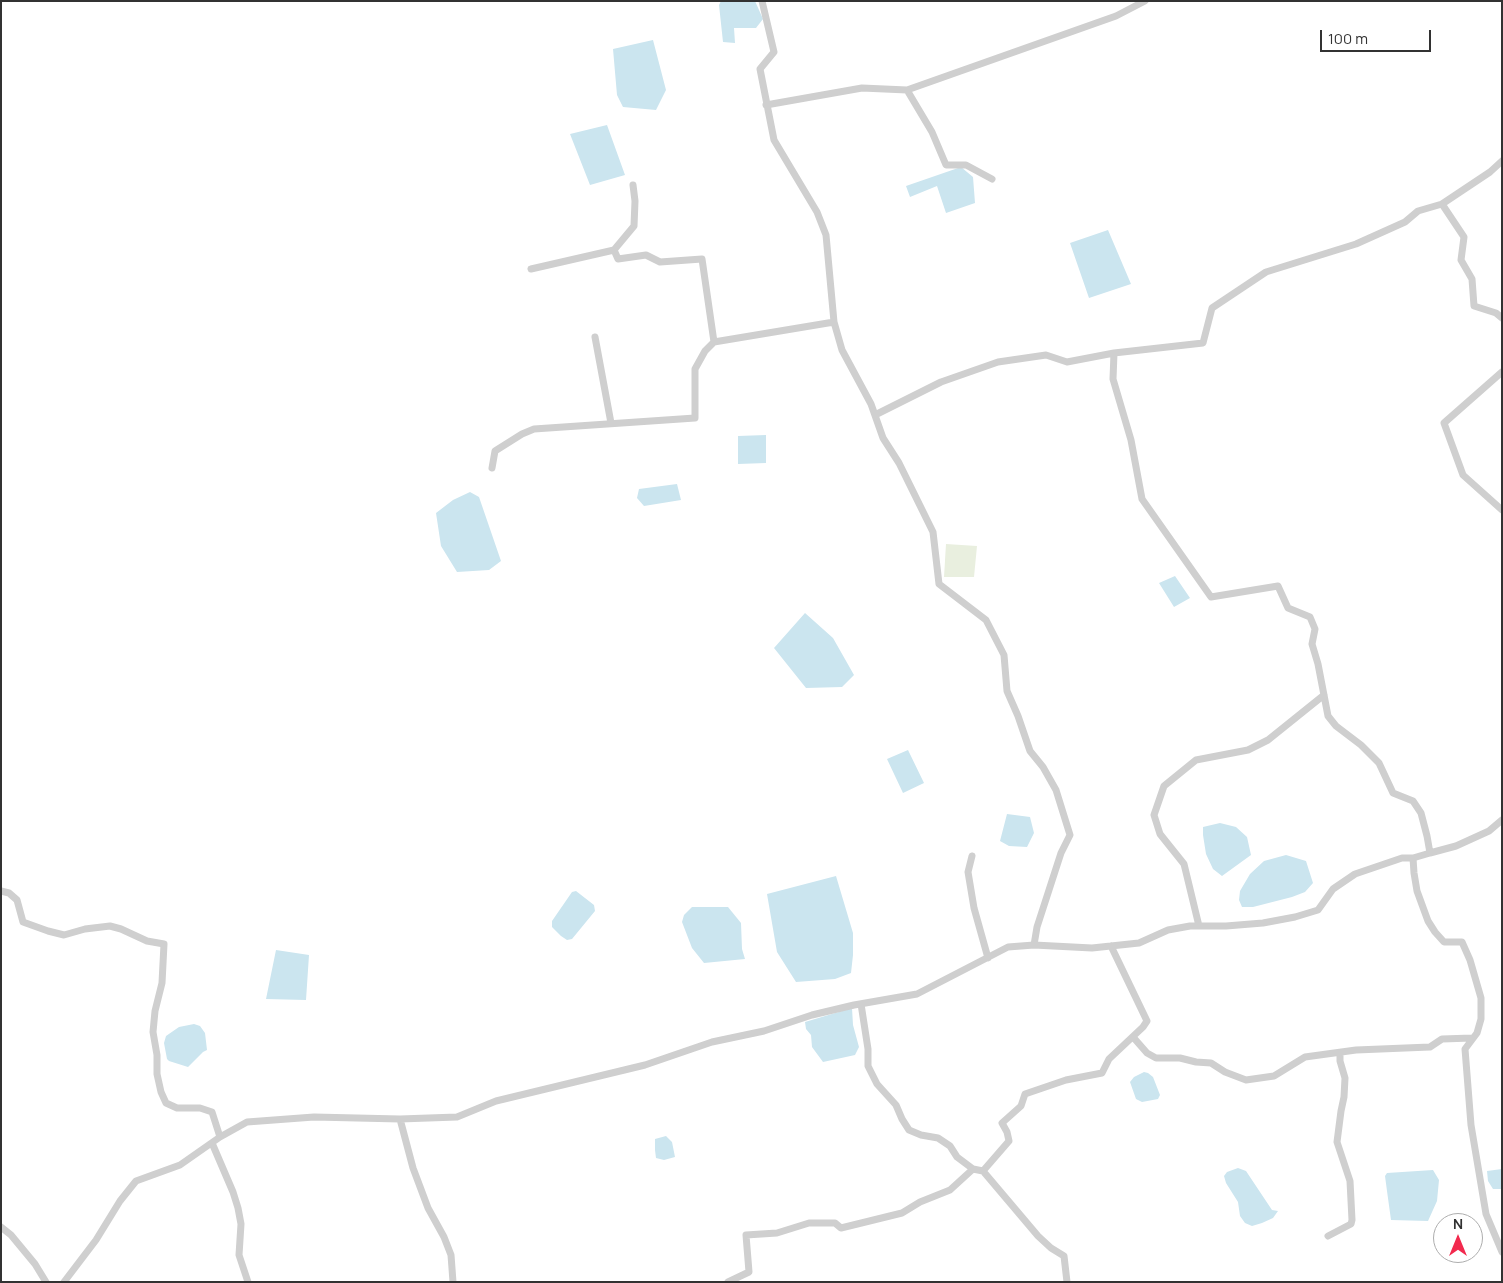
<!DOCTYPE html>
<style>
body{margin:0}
#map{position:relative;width:1503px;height:1283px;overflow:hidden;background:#fff;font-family:Manrope,sans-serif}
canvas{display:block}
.frame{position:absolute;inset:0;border:2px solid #323232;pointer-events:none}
.north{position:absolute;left:1433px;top:1213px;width:50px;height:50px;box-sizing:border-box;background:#fff;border:1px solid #adadad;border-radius:50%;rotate:0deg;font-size:14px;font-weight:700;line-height:20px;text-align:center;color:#323232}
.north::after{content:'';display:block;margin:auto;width:18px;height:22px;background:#f22a4e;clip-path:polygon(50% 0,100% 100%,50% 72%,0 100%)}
.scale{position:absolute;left:1320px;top:30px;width:111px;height:22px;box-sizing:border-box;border:2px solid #323232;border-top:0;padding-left:6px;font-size:15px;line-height:18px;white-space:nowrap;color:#323232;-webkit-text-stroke:4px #fff;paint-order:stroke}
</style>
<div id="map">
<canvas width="1503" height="1283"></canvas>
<div class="frame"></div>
<div class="north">N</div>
<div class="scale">100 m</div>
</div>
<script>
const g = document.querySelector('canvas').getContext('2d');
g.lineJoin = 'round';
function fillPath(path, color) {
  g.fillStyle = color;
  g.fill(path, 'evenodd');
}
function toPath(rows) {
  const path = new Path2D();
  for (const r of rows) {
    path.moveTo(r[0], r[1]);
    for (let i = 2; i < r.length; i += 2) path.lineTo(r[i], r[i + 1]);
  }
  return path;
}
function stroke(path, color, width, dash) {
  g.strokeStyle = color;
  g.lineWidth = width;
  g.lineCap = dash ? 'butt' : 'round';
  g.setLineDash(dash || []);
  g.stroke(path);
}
fillPath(toPath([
 [946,544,977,546,974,577,944,577]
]), '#e9efdf');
fillPath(toPath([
 [721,1,755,1,763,19,756,28,734,28,735,43,723,42,719,5],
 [653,40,666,90,656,110,623,107,617,95,613,49],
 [607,125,625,175,590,185,570,134],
 [961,167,973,177,975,203,946,213,937,186,910,197,906,186],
 [1108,230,1131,284,1089,298,1070,243],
 [766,435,766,463,738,464,738,436],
 [677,484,681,500,644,506,637,498,639,489],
 [470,492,479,497,501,561,489,570,457,572,441,546,436,513,453,500],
 [1175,576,1190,598,1174,607,1159,583],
 [805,613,833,638,854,675,842,687,806,688,774,648],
 [908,750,924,783,903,793,887,759],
 [1007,814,1030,817,1034,833,1027,847,1009,846,1000,841],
 [1220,823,1236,827,1247,837,1251,855,1222,876,1213,869,1206,854,1203,835,1203,827],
 [1286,855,1306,861,1313,883,1305,892,1292,897,1253,907,1242,907,1239,900,1240,891,1250,874,1264,861],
 [836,876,853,933,853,955,851,973,835,979,796,982,777,952,767,894],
 [576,891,594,905,595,911,572,939,567,940,561,936,552,927,552,921,572,892],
 [692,907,728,907,741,923,742,949,745,959,704,963,692,948,682,922,684,915],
 [276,950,309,955,306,1000,266,999],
 [852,1008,853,1025,859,1047,855,1055,823,1062,812,1047,811,1035,806,1029,805,1022],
 [194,1024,200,1026,205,1033,207,1050,203,1052,188,1067,169,1061,167,1059,164,1043,166,1036,179,1027],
 [1144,1072,1148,1073,1153,1077,1160,1095,1158,1099,1142,1102,1136,1099,1130,1082,1134,1077],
 [666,1136,672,1142,675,1157,664,1160,656,1158,655,1150,655,1139],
 [1238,1168,1246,1171,1272,1210,1278,1211,1273,1218,1262,1223,1252,1226,1245,1223,1240,1216,1238,1202,1226,1183,1224,1176,1227,1172],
 [1502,1169,1502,1189,1493,1189,1488,1181,1487,1171],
 [1433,1170,1439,1180,1437,1201,1428,1221,1391,1220,1387,1191,1385,1176,1387,1173]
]), '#cbe5ef');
stroke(toPath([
 [762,1,774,52,760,69,774,140,817,212,826,235,834,322,842,350,871,404,883,438,899,463,933,532,939,584,986,620,1004,655,1007,691,1018,716,1030,751,1043,767,1056,790,1070,835,1061,853,1037,927,1034,945],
 [907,90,932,132,946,165,966,165,992,179],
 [766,105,862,88,907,90,1116,16,1145,1],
 [633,185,635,201,634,226,614,250,618,259,646,255,660,262,702,259,714,342],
 [1442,204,1464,237,1461,260,1472,279,1474,306,1496,313,1502,318],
 [531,269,614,250],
 [595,337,611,423],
 [1502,372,1444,423,1463,475,1502,510],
 [875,415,941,382,998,362,1046,355,1067,362,1114,353,1203,343,1212,308,1266,272,1356,244,1405,222,1418,211,1442,204,1490,172,1502,161],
 [492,468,495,451,522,434,534,429,695,418,695,369,705,351,714,342,834,322],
 [1430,853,1456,846,1489,831,1502,820],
 [972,856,968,872,974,908,988,958],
 [1413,858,1414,873,1417,891,1428,921,1435,932,1444,942,1462,942,1470,960,1481,998,1481,1019,1477,1033,1465,1049,1471,1125,1486,1214,1502,1252],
 [1,891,9,893,17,900,23,922,48,931,64,935,85,929,110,926,121,929,147,941,164,944,162,983,155,1011,153,1032,157,1055,157,1074,161,1092,166,1103,177,1108,200,1108,212,1112,220,1137],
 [1199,926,1184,864,1160,834,1154,815,1164,786,1196,760,1248,750,1268,740,1324,695],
 [861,1004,868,1049,868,1066,877,1084,896,1105,902,1119,909,1130,921,1135,938,1138,950,1146,957,1157,973,1169,983,1171,1038,1236,1051,1248,1064,1256,1067,1282],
 [1133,1037,1147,1053,1156,1058,1180,1058,1196,1062,1211,1063,1225,1072,1246,1080,1274,1076,1305,1057,1356,1050,1430,1047,1442,1039,1472,1038],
 [400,1119,413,1168,428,1208,444,1237,451,1255,453,1282],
 [212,1143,233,1192,238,1208,241,1224,239,1255,248,1282],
 [983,1171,1009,1141,1007,1132,1002,1123,1021,1106,1025,1094,1066,1080,1102,1073,1109,1059,1143,1027,1147,1021,1111,946],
 [1,1227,11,1235,35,1264,46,1282],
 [1328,1236,1351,1224,1352,1220,1350,1181,1337,1142,1341,1111,1344,1097,1345,1078,1340,1061,1340,1053],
 [64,1282,96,1240,120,1201,136,1181,180,1165,220,1137,247,1122,314,1117,400,1119,457,1117,496,1101,645,1065,712,1042,764,1031,812,1015,854,1005,917,994,1008,947,1034,945,1092,948,1139,943,1168,930,1190,926,1226,926,1263,923,1295,917,1318,910,1333,889,1355,874,1402,858,1413,858,1430,853,1427,836,1421,813,1413,801,1393,793,1379,763,1361,745,1336,726,1328,716,1318,664,1312,644,1315,629,1310,617,1288,608,1278,586,1211,597,1142,499,1131,440,1113,379,1114,353],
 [728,1282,749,1272,746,1235,777,1233,809,1223,835,1223,841,1228,902,1213,920,1202,950,1190,973,1169]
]), '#cfcfcf', 7);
</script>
